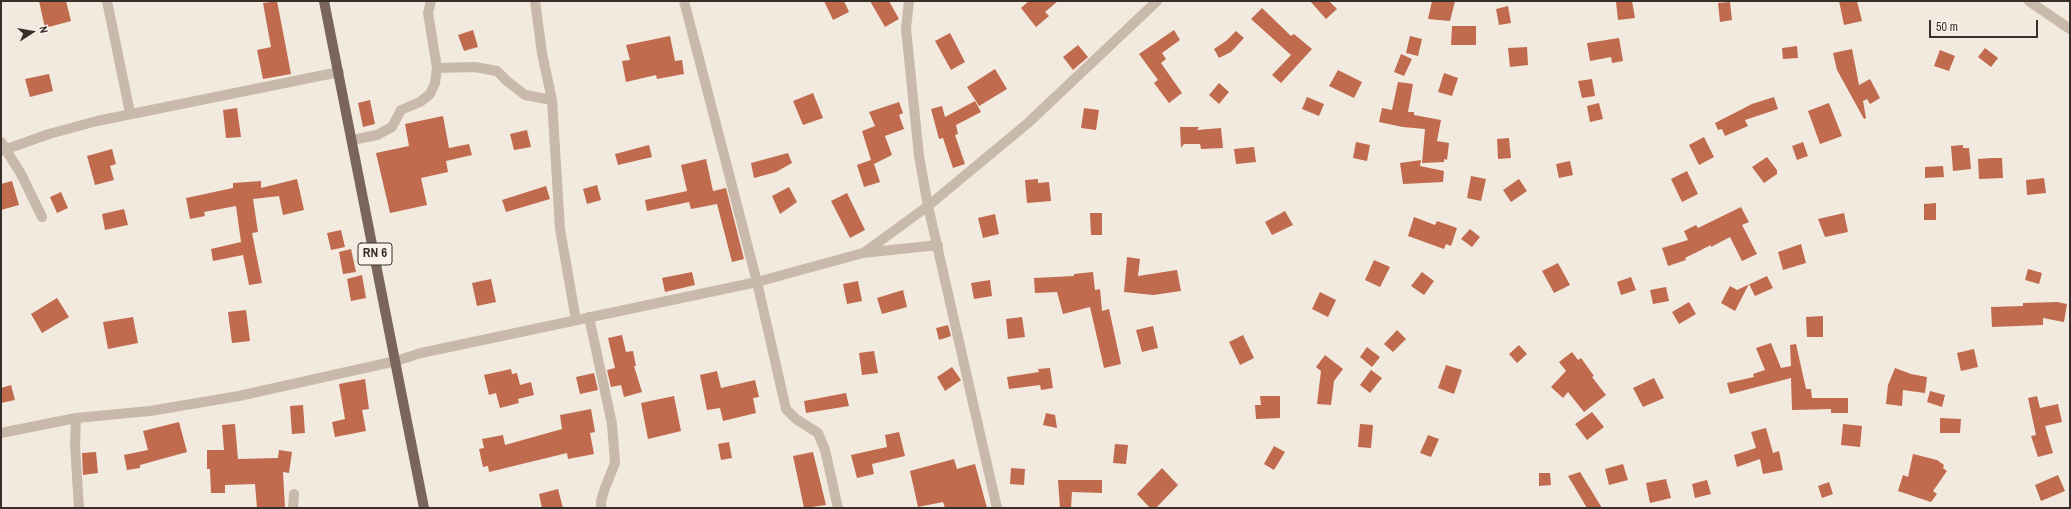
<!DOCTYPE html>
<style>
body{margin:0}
#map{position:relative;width:2071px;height:509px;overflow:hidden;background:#f2e9df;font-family:"Archivo Narrow",sans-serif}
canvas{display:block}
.frame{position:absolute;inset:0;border:2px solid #382e2a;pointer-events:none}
.north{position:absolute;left:12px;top:12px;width:40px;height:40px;-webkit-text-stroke:3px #f9f3eb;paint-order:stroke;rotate:78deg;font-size:11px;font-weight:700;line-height:16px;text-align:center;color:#382e2a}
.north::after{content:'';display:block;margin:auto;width:14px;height:18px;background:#382e2a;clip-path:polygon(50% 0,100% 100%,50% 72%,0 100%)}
.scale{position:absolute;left:1929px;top:20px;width:109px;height:18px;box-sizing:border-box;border:2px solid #382e2a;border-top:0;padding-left:5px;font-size:12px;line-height:14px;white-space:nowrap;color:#382e2a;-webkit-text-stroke:3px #f9f3eb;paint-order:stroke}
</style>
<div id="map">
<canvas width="2071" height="509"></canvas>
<div class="frame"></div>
<div class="north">N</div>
<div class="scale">50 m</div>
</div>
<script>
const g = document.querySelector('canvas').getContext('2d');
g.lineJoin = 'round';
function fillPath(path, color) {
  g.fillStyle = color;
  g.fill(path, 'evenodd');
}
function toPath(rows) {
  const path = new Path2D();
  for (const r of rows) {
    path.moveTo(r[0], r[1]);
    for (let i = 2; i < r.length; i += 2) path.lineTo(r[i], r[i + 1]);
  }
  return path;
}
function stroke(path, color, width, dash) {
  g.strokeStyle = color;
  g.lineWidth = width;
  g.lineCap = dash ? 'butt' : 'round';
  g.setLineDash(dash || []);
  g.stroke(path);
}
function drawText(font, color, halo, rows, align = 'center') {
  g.font = font + ' "Archivo Narrow",sans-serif';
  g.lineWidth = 3;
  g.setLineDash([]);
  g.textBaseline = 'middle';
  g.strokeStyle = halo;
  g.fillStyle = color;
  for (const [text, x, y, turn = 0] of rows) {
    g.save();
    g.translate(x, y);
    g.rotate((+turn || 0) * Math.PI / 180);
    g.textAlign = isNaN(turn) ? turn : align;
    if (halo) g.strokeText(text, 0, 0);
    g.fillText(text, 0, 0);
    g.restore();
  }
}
fillPath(toPath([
 [39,1,66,1,71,21,45,28],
 [277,1,291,74,263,79,257,50,271,47,263,3],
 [824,1,844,1,849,12,833,20],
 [870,1,889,1,899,19,885,27],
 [1029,1,1058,1,1045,12,1049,16,1036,27,1021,8],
 [1310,1,1329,1,1337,9,1326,19],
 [1432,1,1455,1,1450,21,1428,19],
 [1632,1,1635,18,1618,20,1616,2],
 [1839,1,1857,1,1862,21,1844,25],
 [1730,2,1732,20,1720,22,1718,3],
 [1508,6,1511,23,1499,25,1496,9],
 [1262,8,1291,36,1294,34,1312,49,1281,83,1272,75,1291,55,1251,19],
 [1452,26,1476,26,1476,45,1451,45],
 [473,30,478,47,464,51,458,35],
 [1174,30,1180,40,1162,53,1166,59,1161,63,1182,93,1169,103,1154,83,1158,80,1139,54],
 [1236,31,1244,38,1231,52,1219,58,1214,49,1226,41],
 [950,33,965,62,951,70,935,41],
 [670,36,675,61,682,60,684,74,657,79,656,75,626,82,622,61,630,60,626,45],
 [1410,36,1422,39,1418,56,1406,53],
 [1619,38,1623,61,1612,63,1611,57,1590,61,1587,43],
 [1078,45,1088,57,1073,70,1063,57],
 [1797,46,1798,58,1783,59,1782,48],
 [1527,47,1528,65,1510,67,1508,48],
 [1985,48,1998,58,1991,67,1978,57],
 [1852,49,1859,85,1870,79,1880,98,1870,104,1867,99,1863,101,1866,118,1864,119,1837,70,1833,53],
 [1940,50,1955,56,1949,71,1934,66],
 [1401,54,1412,59,1404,76,1394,72],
 [995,69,1007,89,979,106,967,87],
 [1338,70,1362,82,1354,98,1329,86],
 [1444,73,1458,78,1452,96,1438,92],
 [49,74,53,91,30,97,25,79],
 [1592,79,1595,96,1582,98,1578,81],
 [1398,82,1413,84,1408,112,1414,112,1414,115,1441,120,1437,141,1449,143,1447,160,1444,159,1444,162,1422,163,1425,129,1403,127,1379,122,1382,108,1392,110],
 [1219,83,1229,92,1219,104,1209,95],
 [813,93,823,118,803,125,793,101],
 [1307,97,1324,104,1319,116,1302,109],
 [1774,97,1778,109,1745,120,1748,126,1725,136,1722,129,1718,130,1715,123,1752,104],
 [370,100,375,124,363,127,358,103],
 [975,101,981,112,956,125,958,134,955,135,965,164,953,168,943,138,939,139,931,109,942,106,945,117],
 [899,102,903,113,899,115,904,129,885,136,892,155,874,164,880,182,864,187,857,165,871,160,862,131,875,126,869,112],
 [1599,103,1603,119,1590,122,1587,106],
 [1829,103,1842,136,1820,144,1808,111],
 [237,108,241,137,226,138,223,110],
 [1084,108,1099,110,1096,130,1081,128],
 [443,116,449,148,469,144,472,155,446,161,448,172,421,178,427,205,390,213,376,153,409,146,405,124],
 [1180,127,1199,127,1197,130,1221,128,1223,148,1201,149,1200,144,1184,144,1181,148],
 [527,130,531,147,514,150,510,134],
 [1704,137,1714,157,1699,165,1689,145],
 [1509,138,1511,158,1498,159,1497,139],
 [1356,142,1370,145,1367,161,1353,158],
 [1803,142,1808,156,1797,160,1792,146],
 [649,145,652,157,618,165,615,154],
 [1963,145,1963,148,1969,148,1971,169,1953,171,1951,146],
 [1254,147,1256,162,1236,164,1234,149],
 [112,149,116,164,110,166,114,180,95,185,87,156],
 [788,153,792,163,776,172,754,178,751,163],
 [1767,157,1777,170,1777,174,1764,183,1752,167],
 [1992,158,2002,158,2003,178,1979,179,1978,159],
 [706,159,713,191,726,188,744,259,732,262,717,204,691,209,689,202,647,211,645,200,687,191,681,165],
 [1421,160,1420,166,1444,171,1443,182,1403,184,1400,163],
 [1570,161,1573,175,1559,178,1556,164],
 [1943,166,1944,177,1925,178,1925,167],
 [1687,171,1698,194,1682,202,1671,179],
 [1471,176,1486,179,1481,201,1467,198],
 [2044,178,2046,193,2027,195,2026,180],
 [297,179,304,210,283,215,279,196,253,199,258,232,252,233,262,283,249,285,243,255,213,261,211,249,241,242,236,206,204,212,205,216,190,219,186,198,233,188,233,183,261,181,261,188],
 [1038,179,1038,183,1049,182,1051,201,1027,203,1025,180],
 [1519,179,1527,191,1511,202,1503,190],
 [12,181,19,205,1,210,1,184],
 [597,185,601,200,587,204,583,189],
 [546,186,550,199,506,212,502,200],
 [789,187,797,202,780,214,772,196],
 [61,192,68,208,57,213,50,197],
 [847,193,865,230,850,238,831,201],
 [1936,203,1936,220,1924,220,1924,204],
 [1741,207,1749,222,1742,225,1757,254,1742,261,1730,237,1711,247,1711,245,1685,258,1686,260,1668,266,1662,248,1688,240,1684,231,1696,225,1698,228],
 [124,209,128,225,105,230,102,214],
 [1285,211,1293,225,1272,235,1265,222],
 [1090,213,1102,213,1102,235,1091,235],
 [1844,213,1848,232,1825,237,1818,219],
 [995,214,999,234,983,238,978,218],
 [1414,217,1435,225,1437,221,1457,228,1451,246,1446,244,1444,249,1408,236],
 [1470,229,1480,237,1472,247,1461,239],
 [341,230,345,247,331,250,327,233],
 [1801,244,1806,263,1783,270,1778,252],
 [351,249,356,272,343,274,339,252],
 [1127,257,1140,259,1138,276,1177,270,1181,291,1153,295,1124,292],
 [1374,260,1390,267,1380,287,1365,280],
 [1558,263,1570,285,1554,293,1542,271],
 [2028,269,2042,273,2039,284,2025,280],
 [692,272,695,285,665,292,662,278],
 [1093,272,1095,290,1100,289,1102,311,1109,309,1121,364,1104,368,1090,307,1063,314,1057,292,1035,293,1034,278,1074,276,1074,274],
 [1422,272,1434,281,1424,295,1411,286],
 [362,275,366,298,351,301,347,279],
 [1767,276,1773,288,1755,296,1749,284,1735,311,1721,303,1730,286,1737,290],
 [1631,277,1636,290,1621,295,1617,282],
 [491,279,496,302,477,306,472,283],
 [990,280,992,296,974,299,971,283],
 [858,281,862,301,847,304,843,284],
 [1666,287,1669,301,1653,304,1650,290],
 [903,290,907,307,882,314,877,298],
 [1320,292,1336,300,1328,317,1312,309],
 [57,298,69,317,42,333,31,314],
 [1689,302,1696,314,1679,324,1672,312],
 [2057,302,2067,304,2064,322,2043,318,2043,325,1992,327,1991,307,2023,306,2023,303],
 [246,310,250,341,232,343,228,312],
 [1823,316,1823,337,1807,337,1806,317],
 [133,317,138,343,108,349,103,322],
 [1022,317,1025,337,1008,339,1006,319],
 [948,325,951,336,939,340,936,328],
 [1153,326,1158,348,1142,352,1136,330],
 [1397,330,1406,339,1393,352,1384,344],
 [622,335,626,352,633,351,636,366,634,366,642,392,624,397,621,385,611,387,607,370,615,368,608,338],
 [1243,335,1254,358,1240,365,1229,342],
 [1771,343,1781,368,1791,366,1790,345,1796,344,1806,389,1811,389,1812,398,1848,398,1848,413,1831,413,1831,409,1792,410,1791,378,1730,394,1727,383,1754,377,1753,374,1765,370,1756,348],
 [1519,345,1527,354,1517,363,1509,354],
 [1367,347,1380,357,1372,367,1360,357],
 [1974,349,1978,367,1961,371,1957,353],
 [874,351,878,373,862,375,859,353],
 [1572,352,1578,360,1581,358,1594,376,1592,377,1606,395,1584,412,1568,392,1563,398,1551,387,1566,371,1559,362],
 [1325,355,1343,369,1334,381,1331,405,1317,404,1321,371,1316,367],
 [1446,365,1462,370,1454,394,1438,388],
 [952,367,961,380,945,391,937,377],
 [1050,368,1053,388,1041,390,1040,385,1009,389,1007,377,1039,372,1038,369],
 [1895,368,1911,374,1927,377,1925,393,1903,390,1902,406,1886,404,1888,385],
 [511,369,512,374,517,373,520,385,531,382,534,395,518,399,519,403,500,408,496,393,489,395,484,375],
 [1371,370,1382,378,1370,393,1360,385],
 [717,371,721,388,755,380,759,397,753,398,756,413,723,421,720,408,707,410,700,375],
 [594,373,598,390,580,394,576,377],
 [1654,378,1664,398,1643,407,1633,388],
 [365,379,369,409,362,410,366,431,335,437,332,422,345,419,339,384],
 [11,385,15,400,1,403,1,388],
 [1930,391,1945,395,1942,407,1927,402],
 [846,393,849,406,806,413,804,401],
 [674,396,681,431,648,439,641,403],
 [1260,396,1280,396,1280,418,1256,419,1255,405,1261,405],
 [2037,396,2040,408,2058,404,2062,422,2045,426,2053,453,2038,457,2031,436,2036,435,2028,398],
 [303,405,305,433,292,434,290,406],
 [591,409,595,432,590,433,594,454,568,459,567,453,489,472,488,466,483,467,479,449,484,448,482,439,503,435,505,445,562,429,560,415],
 [1592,412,1604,427,1587,440,1575,424],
 [1046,413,1055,415,1057,428,1043,425],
 [1940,418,1961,419,1960,433,1940,433],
 [179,422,187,452,140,465,140,468,127,470,124,455,148,450,143,431],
 [235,424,238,459,278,458,279,450,292,452,289,473,283,472,285,508,257,508,255,484,225,485,225,493,211,493,210,469,207,469,207,450,224,450,222,425],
 [1360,424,1373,425,1371,448,1358,447],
 [1843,424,1862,426,1860,447,1841,445],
 [1766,428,1773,453,1779,451,1783,470,1763,474,1760,459,1737,467,1734,455,1756,448,1751,432],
 [899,432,905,456,872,464,874,474,857,478,851,455,887,447,885,435],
 [1428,435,1439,439,1431,457,1420,453],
 [729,442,732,458,721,460,718,444],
 [1115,444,1128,445,1126,464,1113,463],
 [1274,446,1285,452,1274,470,1264,464],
 [96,452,98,473,83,475,82,453],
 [813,452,826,505,804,508,793,456],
 [1913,454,1937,460,1944,465,1943,468,1947,471,1933,491,1937,494,1931,502,1898,491,1903,475,1908,477],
 [954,459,957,469,975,464,987,508,945,508,943,502,918,507,910,471],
 [1623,464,1628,480,1609,485,1605,469],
 [1011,468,1025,469,1024,485,1010,484],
 [1162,468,1178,485,1156,508,1150,508,1137,494],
 [1580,472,1602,508,1587,508,1568,476],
 [1539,473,1550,473,1551,485,1539,486],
 [2058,475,2065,491,2041,501,2035,485],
 [1666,479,1671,498,1650,503,1646,483],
 [1058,480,1102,480,1102,493,1072,492,1071,508,1060,508],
 [1707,480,1711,494,1695,498,1692,484],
 [1829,482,1833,494,1822,498,1818,486],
 [558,489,563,508,542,508,539,494]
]), '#c06a4e');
stroke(toPath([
 [107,1,130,113],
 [535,1,542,53,552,100,560,229,576,320],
 [684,1,757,282,786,409,796,419,818,433,825,450,838,508],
 [909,1,906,29,919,156,928,206,997,508],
 [2029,1,2070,29],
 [437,68,475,67,497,71,507,81,525,95,552,100],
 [352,140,377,135,392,127,401,110,420,102,430,94,435,83,437,68,428,13,431,1],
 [1,142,21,174,42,217],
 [1,151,49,134,97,121,339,72],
 [865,252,928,206,1028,123,1157,1],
 [589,317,612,424,615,463,605,488,601,501,601,508],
 [76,418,75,445,79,508],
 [1,433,76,418,150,411,239,396,396,361,421,353,757,282,863,253,938,245],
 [293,508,294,494]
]), '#c9b9ab', 10);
stroke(toPath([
 [324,1,424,508]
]), '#79655c', 10);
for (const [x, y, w] of [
 [375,254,34]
]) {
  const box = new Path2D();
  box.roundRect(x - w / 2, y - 11, w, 22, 3);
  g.fillStyle = '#f9f3eb';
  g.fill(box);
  stroke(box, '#382e2a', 1);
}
drawText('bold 13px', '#382e2a', null, [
 ["RN 6",375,254]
]);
</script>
